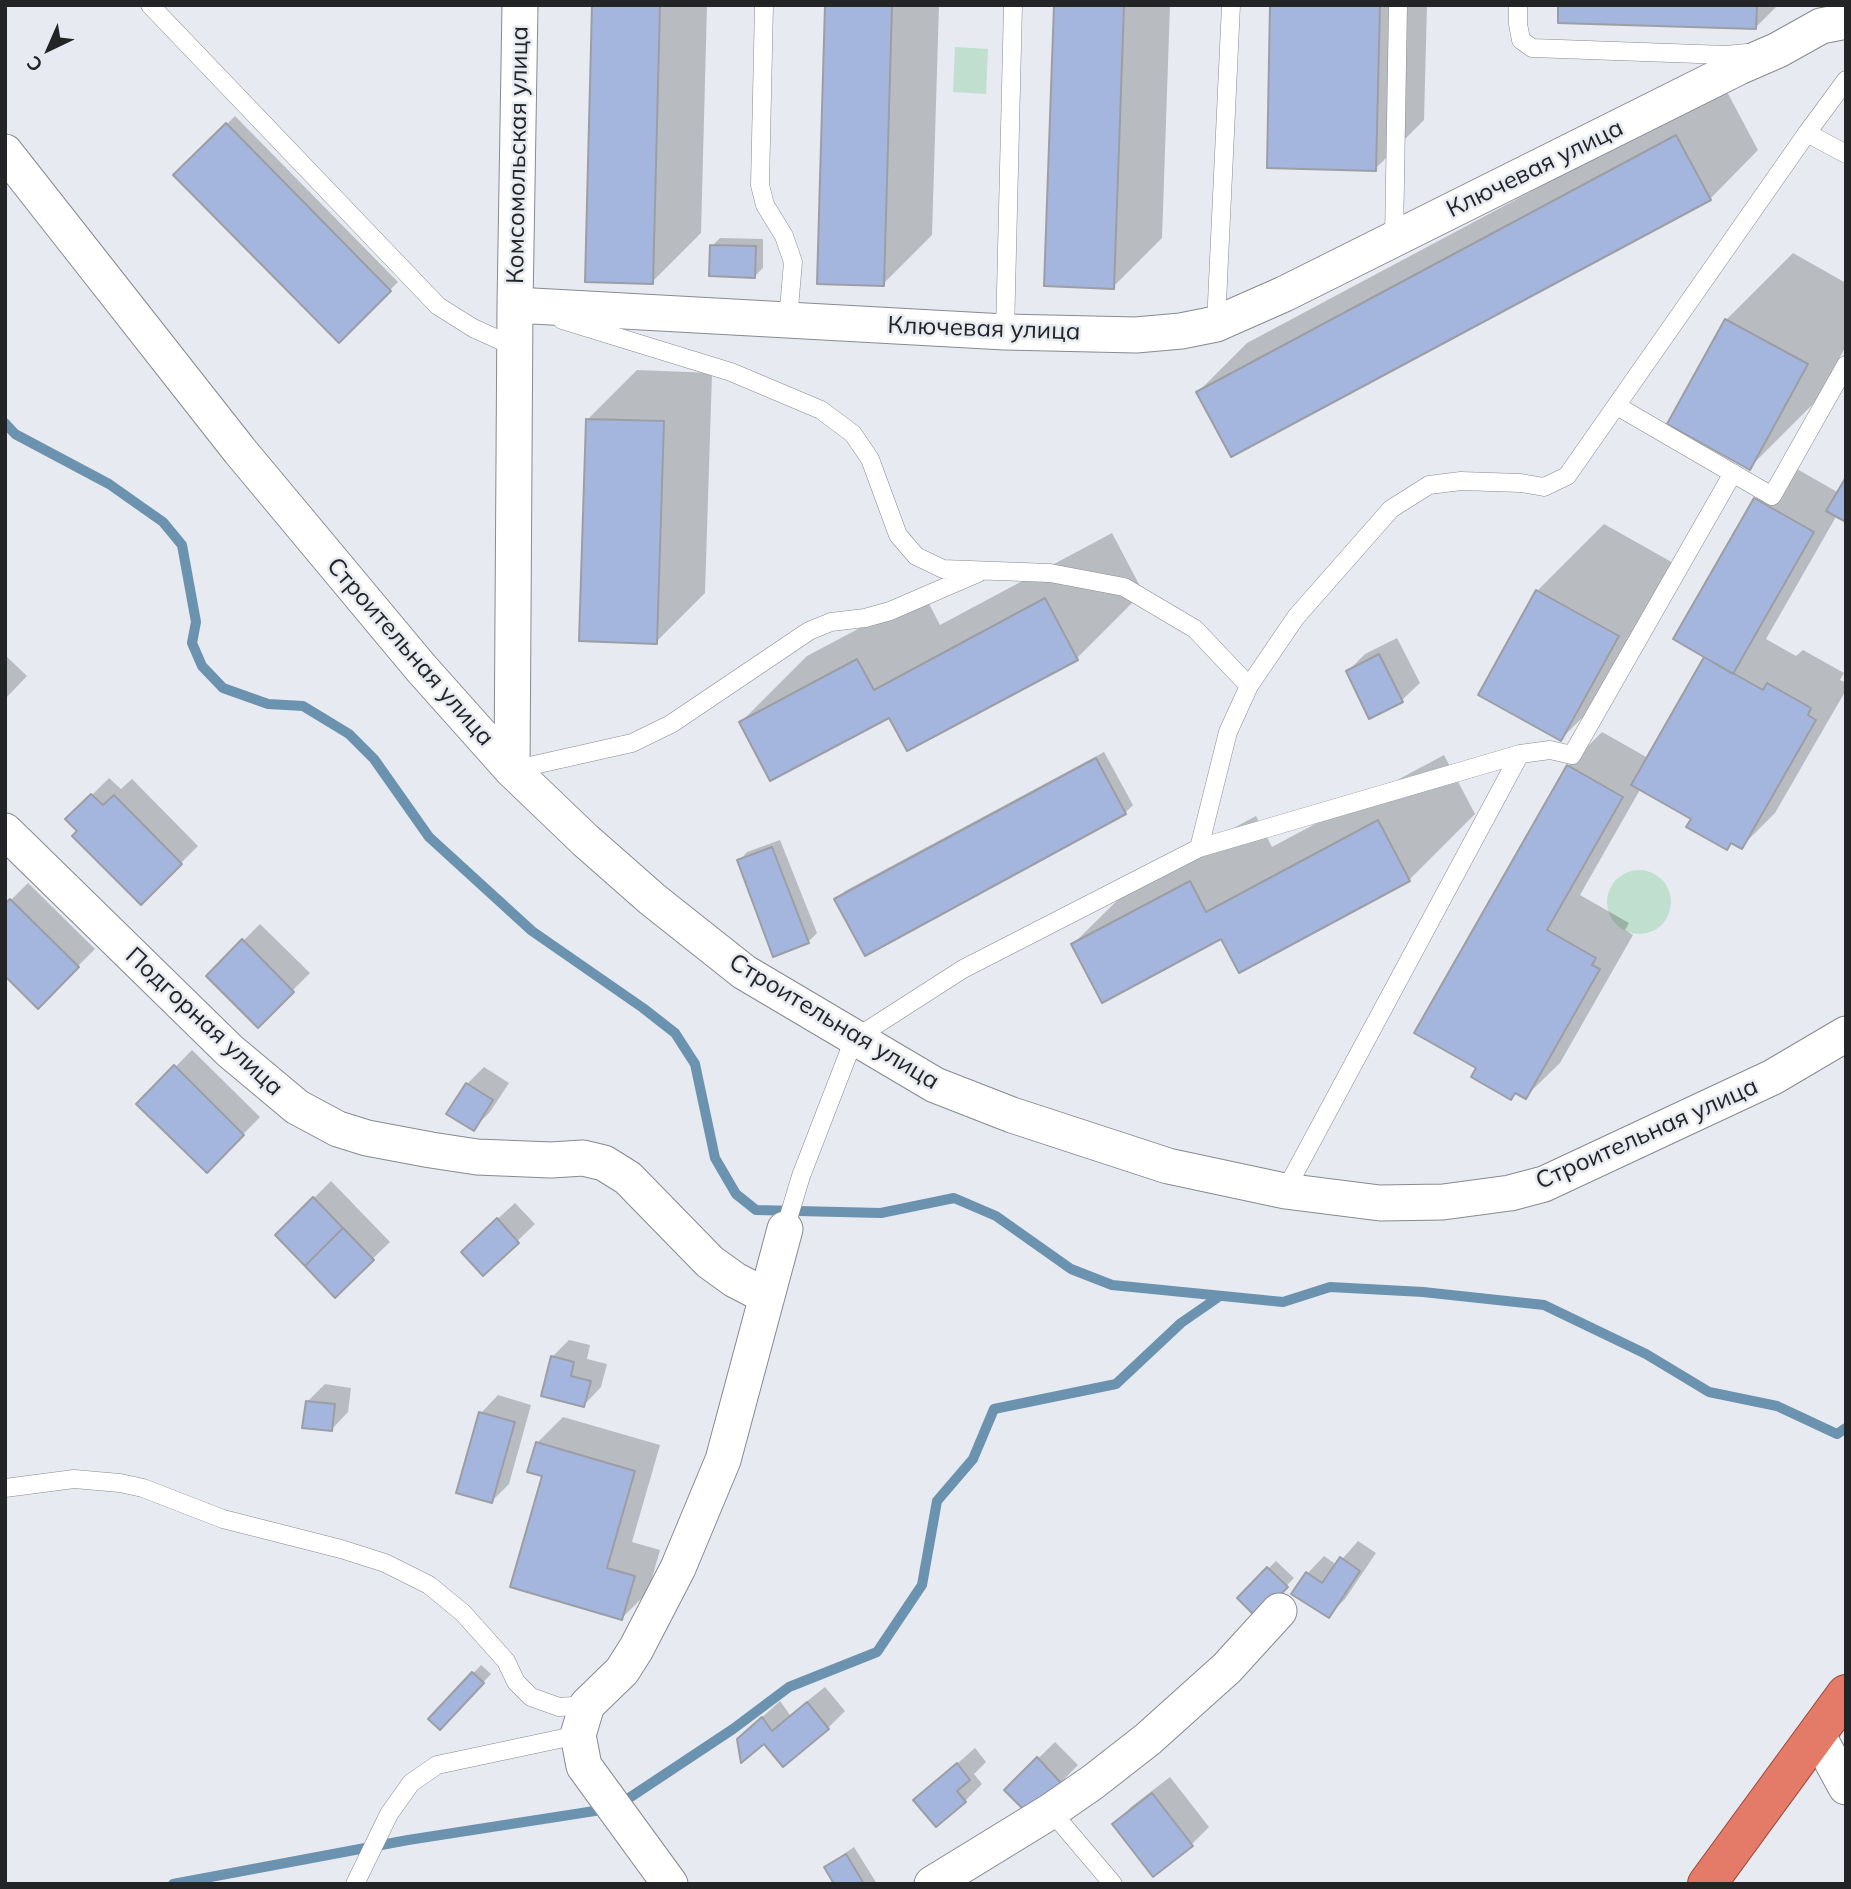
<!DOCTYPE html>
<meta charset="utf-8">
<style>
body{margin:0}
#map{position:relative;width:1851px;height:1889px;overflow:hidden;background:#e7eaf1;font-family:Mulish,sans-serif}
canvas{display:block}
.frame{position:absolute;inset:0;border:7px solid #232426;pointer-events:none}
.north{position:absolute;left:14px;top:14px;width:70px;height:70px;-webkit-text-stroke:5px #e7eaf1;paint-order:stroke;rotate:224deg;font-size:19px;font-weight:700;line-height:28px;text-align:center;color:#232426}
.north::after{content:'';display:block;margin:auto;width:24px;height:32px;background:#232426;clip-path:polygon(50% 0,100% 100%,50% 72%,0 100%)}
</style>
<div id="map">
<canvas width="1851" height="1889"></canvas>
<div class="frame"></div>
<div class="north">С</div>
</div>
<script>
const g = document.querySelector('canvas').getContext('2d');
g.lineJoin = 'round';
function fillPath(path, color) {
  g.fillStyle = color;
  g.fill(path, 'evenodd');
}
function toPath(rows) {
  const path = new Path2D();
  for (const r of rows) {
    if (r.length === 3) {
      path.moveTo(r[0] + r[2], r[1]);
      path.arc(r[0], r[1], r[2], 0, 2 * Math.PI);
      continue;
    }
    path.moveTo(r[0], r[1]);
    for (let i = 2; i < r.length; i += 2) path.lineTo(r[i], r[i + 1]);
  }
  return path;
}
function stroke(path, color, width, dash) {
  g.strokeStyle = color;
  g.lineWidth = width;
  g.lineCap = dash ? 'butt' : 'round';
  g.setLineDash(dash || []);
  g.stroke(path);
}
function drawText(font, color, halo, rows, align = 'center') {
  g.font = font + ' Mulish,sans-serif';
  g.lineWidth = 5;
  g.setLineDash([]);
  g.textBaseline = 'middle';
  g.strokeStyle = halo;
  g.fillStyle = color;
  for (const [text, x, y, turn = 0] of rows) {
    g.save();
    g.translate(x, y);
    g.rotate((+turn || 0) * Math.PI / 180);
    g.textAlign = isNaN(turn) ? turn : align;
    if (halo) g.strokeText(text, 0, 0);
    g.fillText(text, 0, 0);
    g.restore();
  }
}
fillPath(toPath([
 [955,47,988,49,986,94,953,92],
 [1639,902,32]
]), '#c1dfcf');
fillPath(toPath([
 [594,5,707,5,701,233,652,282],
 [827,5,939,5,932,235,883,284],
 [1055,5,1170,5,1162,238,1113,287],
 [1272,5,1427,5,1424,120,1375,169],
 [1560,5,1778,5,1756,27],
 [1725,88,1758,150,1710,199,1198,392,1247,343],
 [235,116,398,282,339,341,176,175],
 [720,238,763,239,763,268,755,276,712,246],
 [1793,253,1846,283,1846,346,1816,401,1749,468,1669,423,1726,320],
 [637,370,712,373,705,593,656,642,588,419],
 [1790,465,1839,493,1837,515,1766,639,1796,656,1803,650,1844,673,1840,680,1846,683,1846,690,1775,813,1741,847,1733,842,1727,848,1693,818,1641,788,1580,895,1629,923,1625,930,1633,935,1560,1063,1525,1097,1517,1092,1511,1098,1478,1068,1568,766,1602,732,1648,758,1706,656,1756,499],
 [1604,524,1684,569,1627,673,1561,739,1480,694,1537,591],
 [1112,533,1143,592,1077,658,890,715,741,722,807,656,924,594,940,625],
 [1397,638,1420,683,1402,700,1370,717,1348,671,1365,654],
 [5,655,27,676,5,699],
 [1104,752,1133,805,1125,813,837,900,845,891],
 [1444,755,1475,814,1409,880,1222,937,1073,944,1140,878,1256,816,1272,847],
 [109,778,121,789,132,779,198,846,141,903,68,819],
 [780,840,817,933,808,942,774,954,739,861,747,852],
 [28,883,95,949,38,1006,5,906],
 [260,924,310,973,258,1025,208,976],
 [192,1050,260,1117,207,1171,139,1104],
 [484,1067,509,1083,490,1112,473,1129,467,1084],
 [331,1181,390,1242,335,1295,277,1235],
 [515,1203,535,1224,483,1274,480,1235],
 [569,1340,590,1345,587,1359,607,1364,601,1387,584,1405,552,1357],
 [325,1384,351,1388,348,1412,331,1430,307,1402],
 [498,1395,531,1405,509,1484,492,1501,481,1413],
 [563,1417,660,1445,632,1542,660,1550,648,1592,622,1618,544,1475,537,1443],
 [1358,1541,1376,1553,1345,1599,1328,1616,1307,1574,1324,1556,1337,1565],
 [1276,1561,1294,1578,1257,1616,1239,1598],
 [481,1665,491,1674,440,1728,430,1719],
 [825,1687,845,1711,828,1728,783,1764,757,1722,780,1701,790,1715],
 [1055,1742,1078,1765,1030,1814,1006,1790],
 [975,1748,986,1762,974,1774,982,1784,965,1801,916,1800],
 [1170,1777,1209,1827,1192,1844,1154,1875,1114,1824,1131,1807],
 [854,1847,877,1884,836,1884,827,1868,835,1860]
]), '#0003');
stroke(toPath([
 [5,423,15,434,109,484,163,522,182,545,196,622,192,643,202,666,223,688,268,704,303,706,349,734,374,759,429,837,532,931,643,1008,675,1033,695,1064,715,1158,736,1194,756,1210,881,1213,954,1198,996,1216,1071,1269,1112,1285,1283,1302,1330,1287,1423,1292,1544,1305,1646,1354,1709,1392,1777,1406,1837,1434,1846,1428],
 [173,1884,408,1840,614,1808,733,1729,789,1687,877,1652,922,1585,937,1501,973,1459,994,1409,1116,1384,1181,1323,1220,1296]
]), '#6b93af', 10);
const building = toPath([
 [592,5,660,5,653,284,585,282,592,5],
 [825,5,892,5,884,286,817,284,825,5],
 [1054,5,1124,5,1114,289,1044,286,1054,5],
 [1270,5,1380,5,1376,171,1267,168,1270,5],
 [1558,5,1757,5,1756,29,1558,23,1558,5],
 [226,123,391,291,339,343,173,175,226,123],
 [1676,135,1711,200,1231,457,1196,392,1676,135],
 [710,245,756,246,755,278,709,276,710,245],
 [1725,319,1808,364,1750,470,1667,424,1725,319],
 [586,419,664,421,657,644,579,641,586,419],
 [1846,477,1846,522,1826,511,1846,477],
 [1754,498,1814,532,1733,674,1673,639,1754,498],
 [1536,590,1619,636,1561,741,1478,695,1536,590],
 [1045,598,1078,660,907,751,889,718,770,781,739,722,857,659,874,690,1045,598],
 [1379,654,1403,702,1369,719,1346,671,1379,654],
 [1704,657,1763,690,1767,683,1811,708,1808,715,1816,720,1742,849,1731,843,1727,850,1686,827,1691,819,1631,785,1704,657],
 [1096,758,1126,814,865,956,834,899,1096,758],
 [1567,765,1623,797,1547,930,1596,958,1592,965,1600,969,1526,1099,1515,1093,1511,1100,1471,1077,1476,1068,1414,1033,1567,765],
 [91,794,103,805,114,795,182,864,141,905,72,836,77,831,65,819,91,794],
 [1378,820,1410,881,1239,973,1221,939,1102,1003,1071,944,1190,881,1206,912,1378,820],
 [772,847,809,943,773,957,737,860,772,847],
 [10,899,79,967,38,1009,5,976,5,904,10,899],
 [242,939,294,992,258,1028,206,976,242,939],
 [174,1065,244,1135,207,1173,136,1104,174,1065],
 [466,1083,493,1100,474,1131,446,1114,466,1083],
 [313,1197,343,1228,305,1266,275,1235,313,1197],
 [497,1218,519,1243,483,1276,461,1252,497,1218],
 [343,1228,374,1260,335,1298,305,1266,343,1228],
 [551,1356,574,1362,571,1376,591,1381,584,1407,541,1396,551,1356],
 [306,1401,335,1404,332,1431,302,1428,306,1401],
 [479,1412,515,1422,492,1503,456,1493,479,1412],
 [536,1442,635,1471,607,1568,635,1576,622,1620,510,1587,542,1476,527,1472,536,1442],
 [1340,1557,1360,1571,1329,1618,1291,1594,1306,1572,1322,1583,1340,1557],
 [1267,1567,1288,1587,1257,1618,1237,1598,1267,1567],
 [472,1672,484,1683,440,1730,428,1719,472,1672],
 [807,1702,829,1729,783,1767,764,1744,741,1763,737,1739,762,1717,772,1731,807,1702],
 [1037,1757,1062,1784,1030,1816,1004,1790,1037,1757],
 [957,1763,970,1780,957,1791,966,1802,936,1827,913,1800,957,1763],
 [1152,1793,1193,1846,1153,1877,1112,1824,1152,1793],
 [846,1854,864,1884,834,1884,824,1867,846,1854]
]);
fillPath(building, '#a5b6de');
stroke(building, '#9c9ea5', 2);
const service = toPath([
 [150,5,438,306,473,328,515,347],
 [764,5,760,185,765,205,784,236,793,262,788,320],
 [1518,5,1518,24,1521,40,1532,48,1726,55,1747,53],
 [1807,133,1846,154],
 [1394,239,1398,5],
 [562,320,731,372,821,410,853,434,870,459,898,535,916,556,943,569,1050,573,1124,587,1195,629,1249,686],
 [1216,324,1231,5],
 [1005,332,1013,5],
 [1617,406,1772,496,1846,365],
 [512,770,632,743,671,724,809,631,831,622,865,618,890,611,978,573],
 [1199,848,1520,754,1550,750,1572,755,1733,473],
 [1285,1191,1520,754],
 [785,1229,801,1176,854,1039,963,969,1199,848,1228,732,1249,686,1296,617,1391,509,1429,485,1461,481,1521,483,1544,487,1567,476,1807,133,1846,80],
 [5,1488,74,1479,120,1483,143,1488,223,1519,341,1549,385,1563,429,1585,463,1613,506,1661,516,1682,531,1697,559,1707,587,1705],
 [1051,1811,1113,1884],
 [355,1884,389,1814,411,1783,437,1765,578,1735]
]);
const minor = toPath([
 [5,152,240,451,421,668,512,770,585,840,652,899,744,972,935,1085,1012,1115,1168,1166,1285,1191,1380,1203,1443,1202,1510,1193,1544,1184,1773,1077,1846,1034],
 [515,305,520,5],
 [512,770,515,305,1005,332,1136,335,1181,331,1216,324,1284,294,1739,67,1778,50,1821,26,1846,21],
 [5,831,230,1051,297,1107,338,1129,367,1138,431,1150,477,1157,551,1160,583,1158,604,1163,628,1178,710,1262,735,1280,766,1296],
 [1817,1734,1846,1787],
 [670,1884,584,1766,578,1735,587,1705,622,1671,636,1649,678,1568,723,1460,785,1229],
 [932,1884,1051,1811,1093,1782,1148,1739,1227,1668,1279,1611]
]);
const trunk = toPath([
 [1707,1884,1846,1694]
]);
stroke(service, '#878a90', 19);
stroke(minor, '#878a90', 37);
stroke(trunk, '#9c4639', 40);
stroke(service, '#fff', 18);
stroke(minor, '#fff', 35);
stroke(trunk, '#e47a68', 38);
drawText('24px', '#232426', '#e7eaf1', [
 ["Комсомольская улица",518,155,-89],
 ["Ключевая улица",1535,169,-26],
 ["Ключевая улица",984,329,2],
 ["Строительная улица",410,652,49],
 ["Подгорная улица",204,1022,43],
 ["Строительная улица",834,1022,31],
 ["Строительная улица",1647,1134,-24]
]);
</script>
